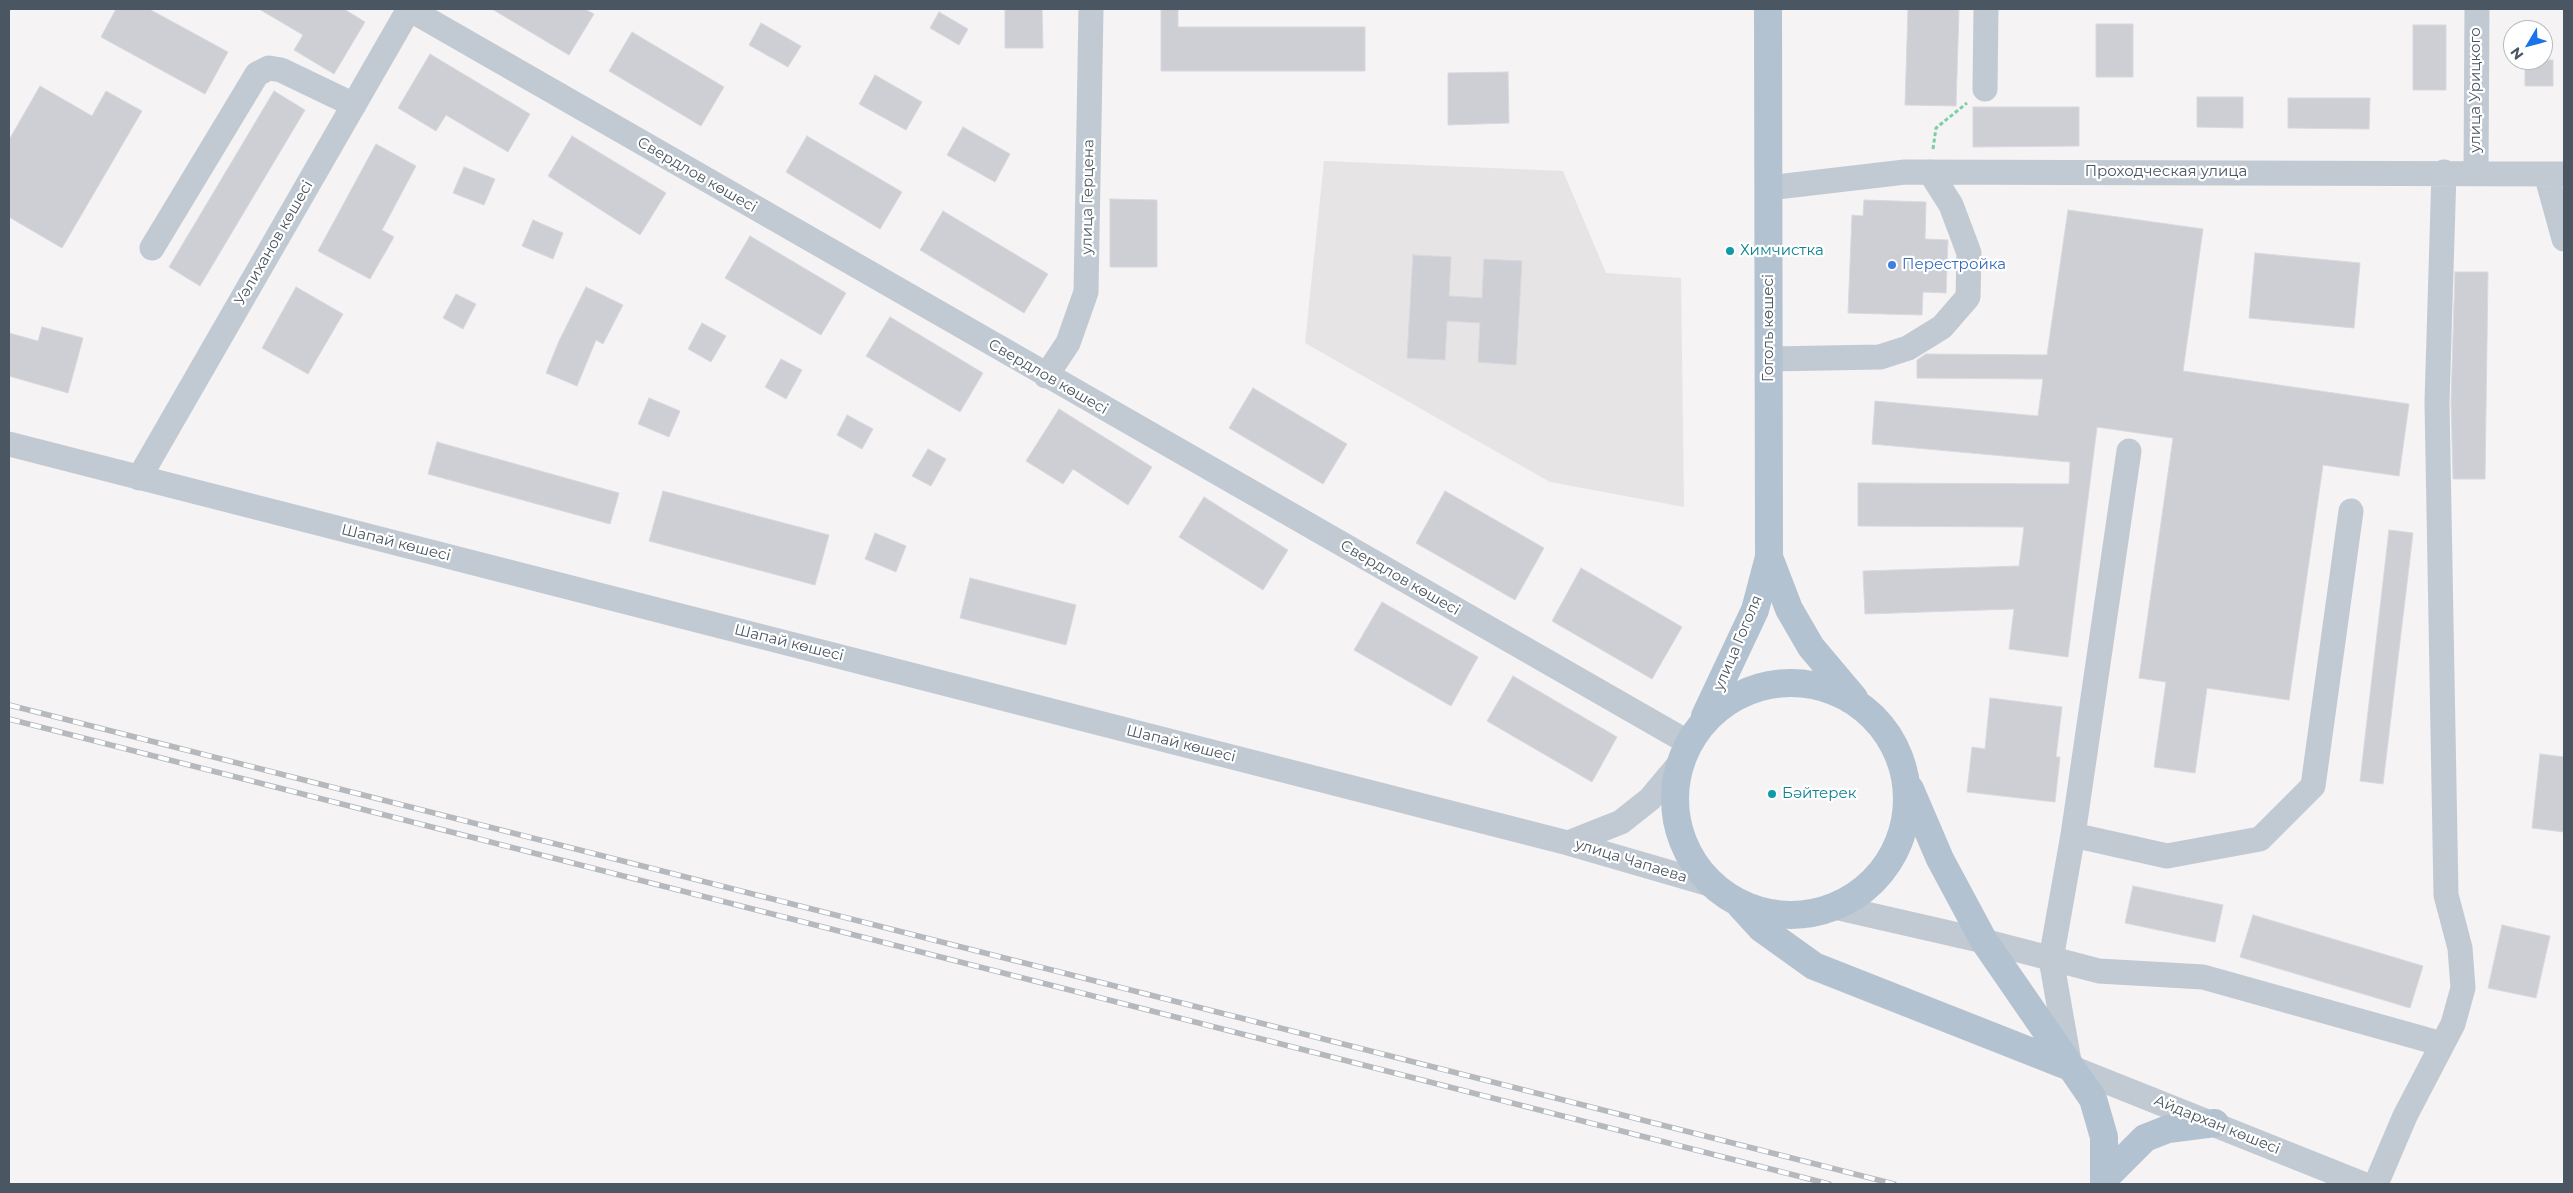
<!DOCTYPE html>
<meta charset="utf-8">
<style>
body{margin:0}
#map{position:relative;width:2573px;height:1193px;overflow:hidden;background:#f5f3f3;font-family:Montserrat,sans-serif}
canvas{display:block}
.frame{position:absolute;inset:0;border:10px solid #4a5661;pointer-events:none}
.north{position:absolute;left:2503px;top:20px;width:50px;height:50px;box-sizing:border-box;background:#fff;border:1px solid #b7bbc0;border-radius:50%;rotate:233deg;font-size:14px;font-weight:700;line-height:20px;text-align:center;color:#4a5661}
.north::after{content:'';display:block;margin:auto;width:18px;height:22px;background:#1a73e8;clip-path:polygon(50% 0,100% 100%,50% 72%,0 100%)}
</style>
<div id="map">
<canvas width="2573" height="1193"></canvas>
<div class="frame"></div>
<div class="north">N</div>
</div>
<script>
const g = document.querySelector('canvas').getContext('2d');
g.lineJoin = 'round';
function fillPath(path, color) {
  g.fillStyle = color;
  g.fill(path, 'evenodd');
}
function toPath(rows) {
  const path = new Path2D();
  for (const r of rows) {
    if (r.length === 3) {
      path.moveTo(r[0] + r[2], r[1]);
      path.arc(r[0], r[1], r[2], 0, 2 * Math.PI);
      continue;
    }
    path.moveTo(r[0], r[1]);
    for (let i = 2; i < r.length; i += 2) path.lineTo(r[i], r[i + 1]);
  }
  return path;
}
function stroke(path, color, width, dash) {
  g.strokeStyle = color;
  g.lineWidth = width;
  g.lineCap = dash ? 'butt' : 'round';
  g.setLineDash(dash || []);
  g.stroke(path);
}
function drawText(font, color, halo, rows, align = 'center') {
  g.font = font + ' Montserrat,sans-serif';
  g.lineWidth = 4.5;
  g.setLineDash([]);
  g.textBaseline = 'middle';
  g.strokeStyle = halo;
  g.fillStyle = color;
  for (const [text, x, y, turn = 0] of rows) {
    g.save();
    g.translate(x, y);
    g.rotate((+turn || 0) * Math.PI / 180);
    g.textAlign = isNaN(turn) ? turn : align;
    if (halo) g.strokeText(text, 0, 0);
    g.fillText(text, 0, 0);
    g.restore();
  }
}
fillPath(toPath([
 [1324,161,1563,171,1606,273,1681,278,1684,507,1550,482,1305,343]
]), '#e6e4e5');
const building = toPath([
 [116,9,149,9,228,52,205,94,101,37,116,9],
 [259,9,344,9,365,22,334,74,294,50,303,35,259,9],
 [492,9,585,9,594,14,569,55,492,9],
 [1005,9,1042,9,1043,48,1005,48,1005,9],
 [1161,9,1178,9,1178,27,1365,27,1365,71,1161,71,1161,9],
 [1908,9,1959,9,1956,106,1905,105,1908,9],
 [939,12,968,29,959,45,930,28,939,12],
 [761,23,801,46,788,67,749,45,761,23],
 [2096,24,2133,24,2133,77,2096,77,2096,24],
 [2413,25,2446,25,2446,90,2413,90,2413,25],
 [632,32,724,87,701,126,609,71,632,32],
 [430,54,530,114,508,152,446,115,436,131,398,108,430,54],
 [2525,60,2553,60,2553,86,2525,86,2525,60],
 [1508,72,1509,123,1448,125,1448,73,1508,72],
 [875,75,922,102,906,130,859,104,875,75],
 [40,86,92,116,106,91,142,111,62,248,9,217,9,140,40,86],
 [274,91,305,110,200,286,169,267,274,91],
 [2197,97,2243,97,2243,128,2197,127,2197,97],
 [2288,98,2370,98,2369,129,2288,128,2288,98],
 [1973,107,2079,107,2079,146,1973,147,1973,107],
 [963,127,1010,154,995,182,947,155,963,127],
 [572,136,666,193,640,235,548,176,572,136],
 [807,136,902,192,880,229,786,172,807,136],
 [376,144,416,166,382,230,394,237,370,279,318,251,376,144],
 [464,167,495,179,484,205,453,193,464,167],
 [1110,199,1157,200,1157,267,1110,267,1110,199],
 [1864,200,1926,202,1925,239,1948,240,1946,293,1923,292,1922,315,1848,313,1852,215,1863,216,1864,200],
 [2068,210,2203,229,2183,371,2409,404,2399,476,2323,465,2289,700,2207,688,2195,773,2154,767,2166,682,2139,678,2173,438,2097,427,2068,657,2009,649,2014,609,1865,614,1863,571,2019,566,2024,527,1858,526,1858,483,2069,484,2070,462,1872,444,1875,401,2038,416,2043,379,1917,378,1917,360,1926,354,2047,355,2068,210],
 [943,211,1048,274,1024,313,920,250,943,211],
 [533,220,563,233,553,259,522,246,533,220],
 [750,236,846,293,821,335,725,278,750,236],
 [2255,253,2360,263,2354,328,2249,318,2255,253],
 [1413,255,1451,257,1449,296,1482,298,1484,259,1522,261,1516,365,1478,362,1480,323,1447,321,1445,360,1407,358,1413,255],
 [2455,272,2488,272,2485,479,2453,479,2451,402,2455,272],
 [296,287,343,314,308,374,262,348,296,287],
 [586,287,623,305,603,344,596,340,577,386,546,373,559,341,586,287],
 [456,294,476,304,463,329,443,318,456,294],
 [890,317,983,373,960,412,866,356,890,317],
 [702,323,726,336,711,362,688,349,702,323],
 [42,327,83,338,68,393,9,376,9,333,38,341,42,327],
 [781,359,802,370,786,399,765,387,781,359],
 [1253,388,1347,444,1323,484,1229,428,1253,388],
 [649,398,680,411,669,437,638,424,649,398],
 [1059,409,1152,467,1128,505,1073,469,1063,484,1026,461,1059,409],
 [847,415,873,429,862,449,837,435,847,415],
 [437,442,619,493,610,524,428,474,437,442],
 [928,449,946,459,931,486,912,476,928,449],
 [663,491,829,535,815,585,649,541,663,491],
 [1445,491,1544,548,1515,600,1416,543,1445,491],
 [1204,497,1288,550,1263,590,1179,537,1204,497],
 [2389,530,2413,533,2383,784,2360,781,2389,530],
 [875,533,906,546,896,572,865,559,875,533],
 [1581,568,1682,627,1652,679,1552,621,1581,568],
 [970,578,1076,605,1066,645,960,618,970,578],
 [1382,602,1478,657,1451,706,1354,650,1382,602],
 [1513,676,1617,737,1592,782,1487,721,1513,676],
 [1990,698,2062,707,2056,757,2060,757,2055,802,1967,792,1972,747,1985,749,1990,698],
 [2540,754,2564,757,2564,832,2532,828,2540,754],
 [2133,886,2223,905,2215,942,2125,923,2133,886],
 [2253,915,2423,966,2410,1008,2240,957,2253,915],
 [2502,925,2550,936,2536,998,2488,988,2502,925]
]);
fillPath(building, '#cdcfd5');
stroke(building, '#d7d9de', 1);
stroke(toPath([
 [1933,149,1936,128,1967,103]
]), '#7ad0a6', 3, [4, 2.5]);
stroke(toPath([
 [409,9,1689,743],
 [1985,89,1986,9],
 [2476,172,2477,9],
 [2546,174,2564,239],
 [1768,188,1905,172,2564,174],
 [152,248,257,74,269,68,281,70,354,105],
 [1769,359,1880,357,1908,348,1942,327,1968,297,1969,253,1951,205,1930,172],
 [1046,376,1068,343,1086,292,1091,9],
 [9,444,1568,843,1713,885],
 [2129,451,2073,835,2051,959,2070,1067,2363,1184],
 [139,478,409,9],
 [2073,835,2167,856,2260,839,2313,786,2351,511],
 [1568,843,1621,822,1650,799,1681,762],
 [1835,907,1984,941,2099,971,2203,977,2442,1044],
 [2376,1184,2405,1116,2453,1024,2463,988,2460,948,2446,895,2437,402,2444,172]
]), '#c1cad2', 25);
stroke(toPath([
 [1769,557,1789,609,1811,647,1854,698],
 [1791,799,116],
 [1705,716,1755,610,1769,557,1768,9],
 [1910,789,1940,859,1984,941,2093,1099,2104,1137,2104,1184],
 [1740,905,1761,928,1814,966,2070,1067],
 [2105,1178,2145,1138,2168,1129,2215,1123]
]), '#b3c2d1', 28);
const rail = toPath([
 [9,705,1894,1184],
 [9,719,1829,1184]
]);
stroke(rail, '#b5b8bd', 5.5);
stroke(rail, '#fff', 4, [11]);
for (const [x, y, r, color] of [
 [1730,251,5,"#0f9aa8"],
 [1892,265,5,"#3f7fe0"],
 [1772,794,5,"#0f9aa8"]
]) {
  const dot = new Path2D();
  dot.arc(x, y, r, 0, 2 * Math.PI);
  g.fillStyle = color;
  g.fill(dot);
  stroke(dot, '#fff', 2);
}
drawText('15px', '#4a5661', '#fff', [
 ["улица Урицкого",2476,90,-90],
 ["Проходческая улица",2166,172],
 ["Свердлов көшесі",697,175,30],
 ["улица Герцена",1088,197,-89],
 ["Уәлиханов көшесі",274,243,-60],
 ["Гоголь көшесі",1769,328,-90],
 ["Свердлов көшесі",1048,377,30],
 ["Шапай көшесі",396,543,14],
 ["Свердлов көшесі",1400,578,30],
 ["Шапай көшесі",789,643,14],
 ["улица Гоголя",1738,643,-67],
 ["Шапай көшесі",1181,744,14],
 ["улица Чапаева",1631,861,17],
 ["Айдархан көшесі",2217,1125,22]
]);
drawText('15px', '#0d838f', '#fff', [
 ["Химчистка",1740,251],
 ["Бәйтерек",1782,794]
], 'left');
drawText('15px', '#366cbe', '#fff', [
 ["Перестройка",1902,265]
], 'left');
</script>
